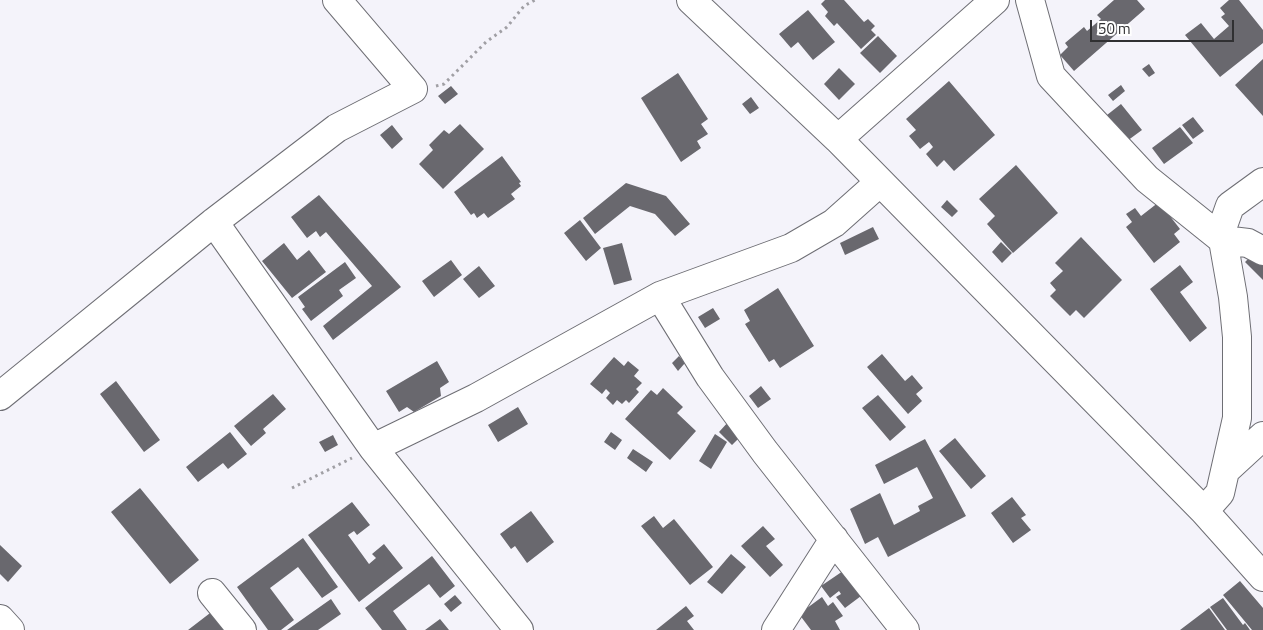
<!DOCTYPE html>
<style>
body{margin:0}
#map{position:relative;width:1263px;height:630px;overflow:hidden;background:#f4f3fa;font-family:"Titillium Web",sans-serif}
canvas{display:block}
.scale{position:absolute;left:1090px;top:20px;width:144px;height:22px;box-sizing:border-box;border:2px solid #303032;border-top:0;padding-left:6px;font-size:15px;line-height:18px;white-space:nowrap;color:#303032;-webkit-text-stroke:4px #fff;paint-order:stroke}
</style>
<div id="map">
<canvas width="1263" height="630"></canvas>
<div class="scale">50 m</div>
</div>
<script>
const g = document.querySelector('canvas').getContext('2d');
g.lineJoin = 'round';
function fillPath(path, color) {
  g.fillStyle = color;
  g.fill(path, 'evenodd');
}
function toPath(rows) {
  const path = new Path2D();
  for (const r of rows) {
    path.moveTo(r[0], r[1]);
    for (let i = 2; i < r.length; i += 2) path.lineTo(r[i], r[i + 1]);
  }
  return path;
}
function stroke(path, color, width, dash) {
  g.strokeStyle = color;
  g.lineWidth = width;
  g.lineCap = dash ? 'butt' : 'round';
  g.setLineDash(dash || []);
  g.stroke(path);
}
fillPath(toPath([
 [825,0,844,0,864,22,868,19,875,26,871,30,876,35,861,49,837,23,834,26,825,16,828,12,821,4],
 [1114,0,1137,0,1145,9,1074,71,1060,55,1068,47,1065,43,1084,27,1087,31,1101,19,1097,15],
 [1229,0,1239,0,1263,30,1263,43,1220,77,1185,35,1201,23,1214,39,1229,26,1221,17,1225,14,1220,8],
 [808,10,835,42,813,60,798,42,791,48,779,34],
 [878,36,897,56,880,73,860,53],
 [1263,59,1263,116,1235,85],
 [1149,64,1155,73,1149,77,1142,69],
 [839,68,855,84,839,100,824,84],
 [678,73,708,119,701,124,708,134,697,141,701,148,681,162,641,98],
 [949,81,995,135,954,171,944,160,937,167,926,154,933,147,929,142,920,149,909,136,916,130,906,119],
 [1121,85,1125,91,1113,101,1108,95],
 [451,86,458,94,445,104,438,96],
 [751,97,759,108,750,114,742,104],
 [1121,104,1142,130,1127,141,1107,115],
 [1193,117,1204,131,1193,139,1182,125],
 [460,124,484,149,443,189,419,164,433,150,429,145,444,130,449,134],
 [392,125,403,139,392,149,380,135],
 [1180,127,1193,143,1164,164,1152,148],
 [502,156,521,182,519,183,521,186,511,194,515,199,488,218,484,213,477,218,474,213,471,215,454,192],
 [1016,165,1058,213,1013,253,987,224,995,216,979,199],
 [626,183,666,196,690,224,675,236,655,214,630,206,595,234,583,218],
 [319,195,401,287,333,340,323,326,372,286,326,232,320,237,316,231,307,238,291,217],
 [947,200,958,211,952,217,941,207],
 [1159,202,1180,229,1174,234,1180,242,1154,263,1126,227,1132,222,1126,214,1135,208,1141,216],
 [580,220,601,248,586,261,564,233],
 [873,227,879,239,845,255,840,243],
 [1081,237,1122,280,1084,318,1076,310,1070,316,1050,296,1056,290,1050,283,1063,271,1055,263],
 [1001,242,1012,253,1002,263,992,252],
 [284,243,297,260,309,250,326,272,292,298,262,261],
 [622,243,632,280,614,285,603,248],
 [1257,250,1263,256,1263,280,1245,262],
 [451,260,462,275,434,297,422,281],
 [345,262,356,278,339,290,343,296,311,321,302,309,305,307,298,297],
 [1180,265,1193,282,1180,292,1207,328,1190,342,1150,289],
 [479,266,495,286,479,298,463,279],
 [778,288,814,346,780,368,774,359,769,362,745,324,750,321,744,310],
 [713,308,720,319,705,328,698,317],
 [882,354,905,381,912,375,923,388,916,394,922,401,908,414,867,367],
 [679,356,685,363,678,371,672,363],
 [614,357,624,366,628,361,639,370,634,376,642,383,636,389,639,392,629,403,626,400,622,404,617,400,613,405,606,398,610,393,606,389,602,394,590,384],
 [437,361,449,382,440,388,441,396,414,412,407,407,399,412,386,391],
 [116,381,160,440,144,452,100,394],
 [761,386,771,399,758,408,749,396],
 [663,388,683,407,677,413,696,431,670,460,625,419,651,390,657,395],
 [273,394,286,409,263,429,266,433,251,446,234,426],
 [878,395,906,427,890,441,862,408],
 [518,407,528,424,498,442,488,425],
 [729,421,742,435,732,445,719,432],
 [230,432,247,454,228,469,223,463,198,482,186,467],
 [611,432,622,440,615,450,604,442],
 [715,434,727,442,711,469,699,461],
 [333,435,338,445,325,452,319,442],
 [955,438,986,476,971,489,939,451],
 [925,439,966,516,888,557,878,537,865,544,850,509,880,493,894,525,920,511,918,506,933,498,917,467,884,484,875,465],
 [633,449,653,462,646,472,627,458],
 [140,488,199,560,170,584,111,512],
 [1012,497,1026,515,1021,518,1031,530,1013,543,991,513],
 [352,502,370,525,357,535,354,531,348,535,369,564,376,558,372,554,384,544,403,568,359,602,308,535],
 [531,511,554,542,527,563,515,546,511,549,500,534],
 [654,516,663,528,674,519,713,567,690,585,641,526],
 [763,526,775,539,766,546,783,565,770,577,741,546],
 [303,538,338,587,322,598,298,567,270,588,294,620,281,630,268,630,237,587],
 [0,545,22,566,8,582,0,574],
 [731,554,746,567,722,594,707,582],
 [432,556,455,586,440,598,429,584,393,611,407,630,382,630,365,608],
 [843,571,861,596,845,608,836,597,841,594,839,591,830,598,821,586],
 [1240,581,1263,608,1263,630,1252,630,1223,595],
 [455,595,462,603,451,612,444,604],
 [822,597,828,606,833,602,843,616,835,621,840,630,811,630,799,614],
 [1223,598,1243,625,1245,623,1250,630,1227,630,1210,607],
 [331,599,341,614,318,630,287,630],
 [686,606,694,616,687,621,694,630,656,630],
 [1209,608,1225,630,1180,630],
 [214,610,228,630,188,630],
 [440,619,449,630,425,630]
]), '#69686e');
const minor = toPath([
 [691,0,838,139,1204,511,1263,577],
 [1030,0,1051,76,1147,179,1223,240,1233,297,1237,337,1237,418,1220,493,1204,511],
 [838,139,995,0],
 [214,222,373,448,519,630],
 [1219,237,1230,206,1263,182],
 [1223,240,1248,243,1263,251],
 [660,296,710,377,765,452,905,630],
 [0,396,214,222,337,128,413,89,337,0],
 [373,448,476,398,660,296,791,248,834,223,880,182],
 [1226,470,1263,436],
 [212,593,242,630],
 [0,619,10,630],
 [776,630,834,539]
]);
stroke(minor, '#6e6e74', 30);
stroke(toPath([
 [436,86,444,84,486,42,507,27,524,6,535,0],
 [292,488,352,458]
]), '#a09fa4', 3, [2.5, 4]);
stroke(minor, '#fff', 28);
</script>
